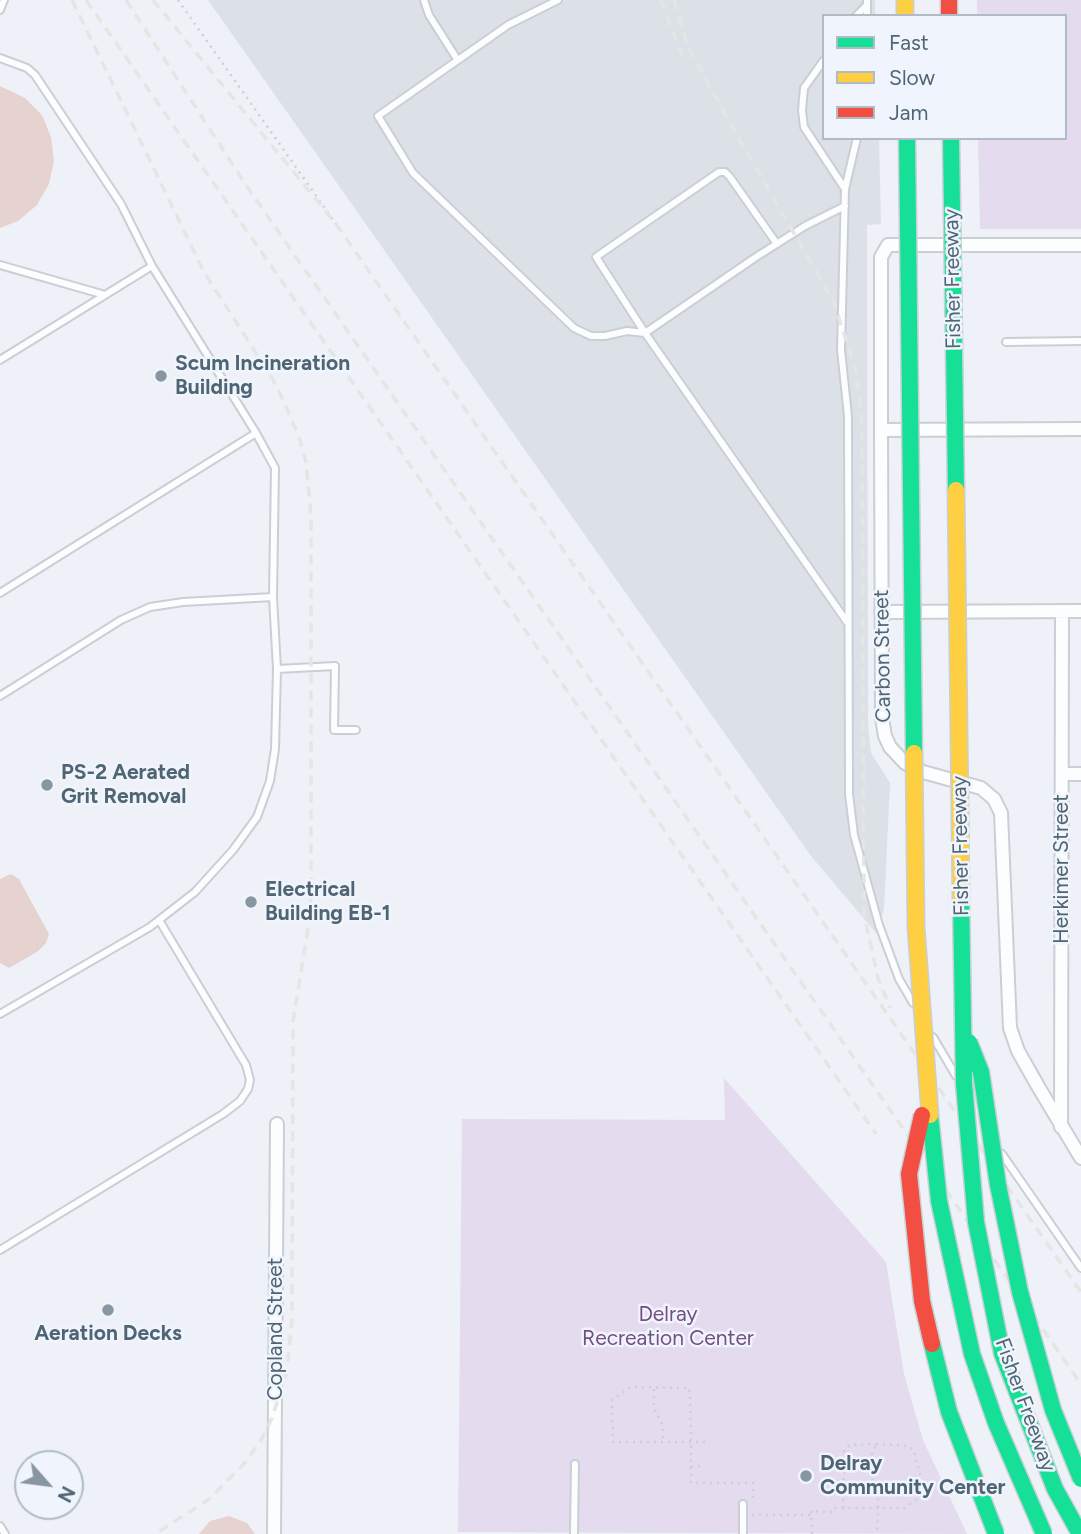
<!DOCTYPE html>
<style>
body{margin:0}
#map{position:relative;width:1081px;height:1534px;overflow:hidden;background:#eef1f7;font-family:Figtree,sans-serif}
canvas{display:block}
.legend{position:absolute;left:822px;top:14px;width:245px;height:126px;box-sizing:border-box;background:#f0f5fd;border:2px solid #b0bbc6;margin:0;padding:9px 12px;list-style:none;font-size:21px;color:#506573}
.legend li{display:flex;align-items:center;gap:14px;height:35px}
.legend b{width:35px;border:2px solid #b0bbc6}
.north{position:absolute;left:14px;top:1450px;width:70px;height:70px;box-sizing:border-box;background:#f0f5fd;border:2px solid #b0bbc6;border-radius:50%;rotate:118deg;font-size:19px;font-weight:700;line-height:28px;text-align:center;color:#506573}
.north::after{content:'';display:block;margin:auto;width:24px;height:32px;background:#8796a1;clip-path:polygon(50% 0,100% 100%,50% 72%,0 100%)}
</style>
<div id="map">
<canvas width="1081" height="1534"></canvas>
<ul class="legend">
<li><b style="height:9px;background:#16e098"></b>Fast</li>
<li><b style="height:9px;background:#ffcf43"></b>Slow</li>
<li><b style="height:9px;background:#f24e42"></b>Jam</li>
</ul>
<div class="north">N</div>
</div>
<script>
const g = document.querySelector('canvas').getContext('2d');
g.lineJoin = 'round';
function fillPath(path, color) {
  g.fillStyle = color;
  g.fill(path, 'evenodd');
}
function toPath(rows) {
  const path = new Path2D();
  for (const r of rows) {
    path.moveTo(r[0], r[1]);
    for (let i = 2; i < r.length; i += 2) path.lineTo(r[i], r[i + 1]);
  }
  return path;
}
function stroke(path, color, width, dash) {
  g.strokeStyle = color;
  g.lineWidth = width;
  g.lineCap = dash ? 'butt' : 'round';
  g.setLineDash(dash || []);
  g.stroke(path);
}
function drawText(font, color, halo, rows, align = 'center') {
  g.font = font + ' Figtree,sans-serif';
  g.lineWidth = 5;
  g.setLineDash([]);
  g.textBaseline = 'middle';
  g.strokeStyle = halo;
  g.fillStyle = color;
  for (const [text, x, y, turn = 0] of rows) {
    g.save();
    g.translate(x, y);
    g.rotate((+turn || 0) * Math.PI / 180);
    g.textAlign = isNaN(turn) ? turn : align;
    if (halo) g.strokeText(text, 0, 0);
    g.fillText(text, 0, 0);
    g.restore();
  }
}
fillPath(toPath([
 [208,0,875,0,875,16,824,16,824,138,879,138,881,224,867,225,868,727,871,753,890,783,884,909,876,933,811,856]
]), '#dbe1e7');
fillPath(toPath([
 [977,0,1081,0,1081,229,980,229,978,138,1065,138,1065,16,977,16],
 [724,1078,886,1262,904,1374,923,1440,967,1534,458,1532,462,1119,725,1120]
]), '#e4dbee');
fillPath(toPath([
 [0,86,25,98,42,115,51,137,54,161,49,184,37,205,18,221,0,228],
 [11,874,19,879,49,934,46,943,37,952,9,968,0,963,0,879],
 [229,1516,247,1523,255,1534,199,1534,210,1521]
]), '#e6d3d0');
const lane = toPath([
 [424,0,429,15,457,59],
 [558,0,508,25,378,116,413,173,574,328,591,336,605,336,627,331,645,333,756,257,805,226,845,206],
 [867,0,867,16],
 [0,10,4,0],
 [856,16,867,5],
 [0,58,27,68,35,75,121,204,152,266],
 [824,60,804,88,802,110,804,127,845,189],
 [857,138,845,189,841,350,848,416,849,794,854,835,879,925,899,979,913,1003],
 [777,244,730,177,725,172,719,172,596,257,645,333,847,622],
 [0,265,105,295],
 [1006,342,1081,341],
 [0,360,152,266,256,433,0,593],
 [277,669,335,666,334,730,356,730],
 [0,696,121,620,150,607,183,602,273,597,275,468,256,433],
 [0,1014,150,927,195,892,233,850,257,817,270,781,275,749,277,669,273,597],
 [933,1037,956,1076],
 [1002,1154,1081,1268],
 [0,1250,223,1114,240,1101,248,1089,250,1080,246,1065,159,920],
 [743,1504,743,1534],
 [0,1526,5,1534],
 [574,1534,575,1464]
]);
const street = toPath([
 [1081,245,888,245,881,257,881,430,882,718,885,736,890,747,905,763,923,772,981,788,994,799,1001,813,1010,1028,1018,1051,1039,1088,1081,1158],
 [881,430,1081,429],
 [881,612,1081,611],
 [1062,774,1081,774],
 [1061,1127,1062,611],
 [274,1534,277,1124]
]);
const slow = toPath([
 [905,0,905,16]
]);
const jam = toPath([
 [949,0,949,16]
]);
stroke(lane, '#cacfd4', 10);
stroke(street, '#cacfd4', 16);
stroke(slow, '#c8d0d5', 19);
stroke(jam, '#c8d0d5', 19);
stroke(toPath([
 [178,0,336,224],
 [654,1389,654,1408,663,1426,663,1442],
 [705,1442,613,1442,612,1400,631,1387,689,1388,690,1393,691,1442,691,1483,753,1483,753,1503],
 [876,1444,907,1446,913,1449,921,1477,920,1497,905,1508,878,1508,878,1489,868,1471,868,1464,876,1444],
 [691,1467,705,1466],
 [843,1508,844,1452,846,1447,853,1445,876,1444],
 [753,1514,753,1515,811,1515],
 [812,1534,811,1511,833,1512,835,1508,878,1508,877,1534]
]), '#cad1d5', 2.5, [2, 5]);
stroke(lane, '#fcfdfe', 6);
stroke(street, '#fcfdfe', 12);
stroke(slow, '#ffcf43', 16);
stroke(jam, '#f24e42', 16);
stroke(toPath([
 [72,0,204,272,272,378,284,402,299,437,306,462,311,515,311,892,309,922,293,1022,292,1319,287,1371,272,1418,260,1442,243,1465,208,1500,155,1534],
 [86,0,876,1134],
 [126,0,248,188,1081,1384],
 [153,0,336,224,1081,1292],
 [661,0,682,56],
 [674,0,688,47,743,146,833,300,856,370,862,425,864,915,878,978,890,1008]
]), '#e4e6e3', 3.5, [10, 7]);
const fastBridge = toPath([
 [907,138,914,753],
 [951,138,956,490],
 [961,899,964,1084,976,1222,1002,1353,1055,1489,1080,1534],
 [969,1042,981,1072,998,1185,1020,1292,1053,1410,1081,1479],
 [930,1115,939,1201,972,1354,996,1423,1044,1534],
 [932,1344,949,1412,996,1534]
]);
const slowBridge = toPath([
 [956,490,961,899],
 [914,753,916,927,930,1115]
]);
const jamBridge = toPath([
 [922,1115,909,1174,922,1301,932,1344]
]);
stroke(fastBridge, '#c8d0d5', 19, []);
stroke(slowBridge, '#c8d0d5', 19, []);
stroke(jamBridge, '#c8d0d5', 19, []);
stroke(fastBridge, '#16e098', 16);
stroke(slowBridge, '#ffcf43', 16);
stroke(jamBridge, '#f24e42', 16);
for (const [x, y, r, color] of [
 [161,376,7,"#8796a1"],
 [47,785,7,"#8796a1"],
 [251,902,7,"#8796a1"],
 [108,1310,7,"#8796a1"],
 [806,1476,7,"#8796a1"]
]) {
  const dot = new Path2D();
  dot.arc(x, y, r, 0, 2 * Math.PI);
  g.fillStyle = color;
  g.fill(dot);
  stroke(dot, '#f0f5fd', 2.5);
}
drawText('21px', '#506573', '#f0f5fd', [
 ["Fisher Freeway",953,279,-91],
 ["Carbon Street",883,656,-91],
 ["Fisher Freeway",961,846,-91],
 ["Herkimer Street",1062,869,-90],
 ["Copland Street",276,1329,-90],
 ["Fisher Freeway",1025,1405,70]
]);
drawText('bold 21px', '#506573', '#f0f5fd', [
 ["Scum Incineration",175,364],
 ["Building",175,388],
 ["PS-2 Aerated",61,773],
 ["Grit Removal",61,797],
 ["Electrical",265,890],
 ["Building EB-1",265,914],
 ["Aeration Decks",108,1334,"center"],
 ["Delray",820,1464],
 ["Community Center",820,1488]
], 'left');
drawText('21px', '#754f83', '#f0f5fd', [
 ["Delray",668,1315],
 ["Recreation Center",668,1339]
]);
</script>
